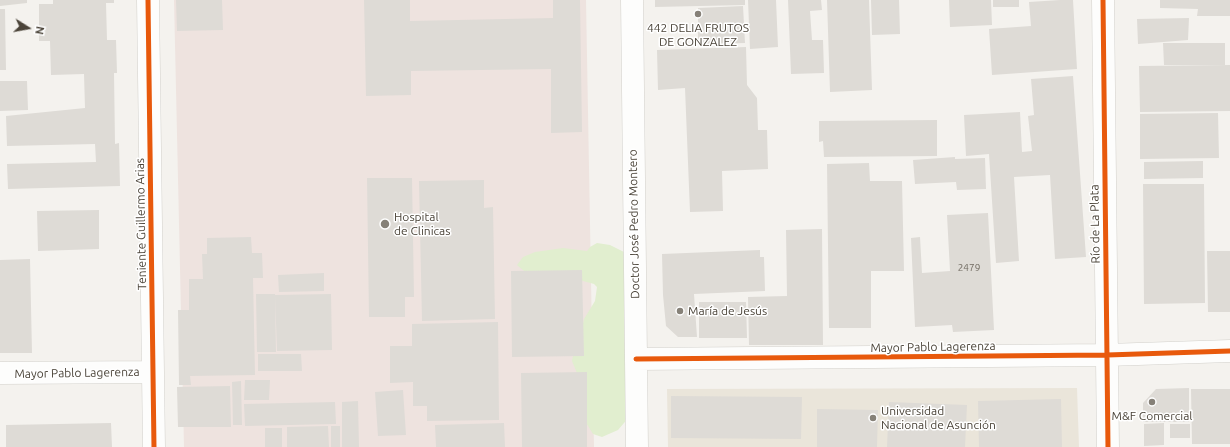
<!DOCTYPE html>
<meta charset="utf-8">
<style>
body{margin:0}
#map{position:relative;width:1230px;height:447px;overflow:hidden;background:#f4f2ee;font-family:Ubuntu,sans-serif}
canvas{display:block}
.north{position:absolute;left:8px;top:8px;width:40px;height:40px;-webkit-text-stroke:3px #fff;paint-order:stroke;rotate:101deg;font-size:11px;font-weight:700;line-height:16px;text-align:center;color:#4b4439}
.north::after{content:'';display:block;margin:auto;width:14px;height:18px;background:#4b4439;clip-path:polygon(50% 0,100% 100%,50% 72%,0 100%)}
</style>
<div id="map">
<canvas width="1230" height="447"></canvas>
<div class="north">N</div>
</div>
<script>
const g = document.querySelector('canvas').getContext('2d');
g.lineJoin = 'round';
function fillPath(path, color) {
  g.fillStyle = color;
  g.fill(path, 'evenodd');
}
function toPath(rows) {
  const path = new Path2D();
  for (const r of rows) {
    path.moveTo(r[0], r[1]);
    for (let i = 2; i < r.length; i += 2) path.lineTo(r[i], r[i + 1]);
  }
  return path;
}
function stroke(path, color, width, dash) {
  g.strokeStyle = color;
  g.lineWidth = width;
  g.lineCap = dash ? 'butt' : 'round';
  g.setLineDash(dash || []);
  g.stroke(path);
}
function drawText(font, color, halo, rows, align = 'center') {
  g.font = font + ' Ubuntu,sans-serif';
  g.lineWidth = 3;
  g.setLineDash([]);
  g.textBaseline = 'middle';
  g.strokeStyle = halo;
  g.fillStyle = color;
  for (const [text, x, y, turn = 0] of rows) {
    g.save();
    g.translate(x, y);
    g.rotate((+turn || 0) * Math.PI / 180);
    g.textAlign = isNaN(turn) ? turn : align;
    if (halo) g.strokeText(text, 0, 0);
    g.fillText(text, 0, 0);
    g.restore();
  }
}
fillPath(toPath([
 [1077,388,1079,447,668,447,667,389]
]), '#eae5da');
fillPath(toPath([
 [174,0,586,0,594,447,184,447]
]), '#eee3df');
fillPath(toPath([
 [597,243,610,245,624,252,634,273,630,416,618,430,602,437,593,434,577,408,579,378,572,361,576,340,581,332,584,319,595,301,597,287,594,284,572,278,530,276,517,265,523,257,535,252,563,248,587,251,590,247]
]), '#e1eecf');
fillPath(toPath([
 [0,0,27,0,27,3,0,6],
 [53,0,114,0,114,3,106,3,107,40,116,40,117,73,114,73,115,144,119,143,120,186,8,189,7,164,96,162,95,144,7,146,6,116,85,108,84,74,51,75,50,41,39,41,39,4,53,4],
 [176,0,222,0,223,30,177,31],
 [364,0,410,0,410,21,553,18,553,0,580,0,582,132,551,133,551,69,411,71,411,95,366,96],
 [655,0,745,0,745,5,655,7],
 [748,0,776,0,778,47,750,49],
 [788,0,821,0,822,10,810,11,812,40,823,40,824,73,791,74],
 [827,0,869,0,872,90,830,92],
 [871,0,899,0,900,34,872,35],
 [949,0,991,0,992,25,950,27],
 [993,0,1019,0,1019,7,993,7],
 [1060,0,1073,0,1077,69,992,75,989,29,1031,26,1029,2],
 [1160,0,1230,0,1230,16,1197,16,1198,9,1160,8],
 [743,6,745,43,698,44,698,8],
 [0,9,5,9,6,70,0,70],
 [1189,18,1188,40,1138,44,1137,19],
 [1163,43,1225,43,1225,65,1164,65],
 [746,47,747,85,757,98,758,130,767,130,768,169,722,171,723,211,690,212,685,88,658,90,657,50],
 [1230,65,1230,111,1140,112,1139,66],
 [1073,76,1086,257,1055,259,1050,175,1014,177,1019,261,996,263,989,154,966,156,964,115,1020,112,1022,152,1032,151,1028,116,1034,115,1031,79],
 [0,81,27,81,28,110,0,111],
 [1218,113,1219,158,1140,159,1140,114],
 [937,120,937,156,824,157,823,141,819,142,819,121],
 [955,157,955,159,985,158,986,189,957,190,956,182,915,184,913,160],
 [1203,161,1203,178,1144,179,1144,162],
 [869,163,870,181,902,181,904,271,871,271,871,328,829,328,827,164],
 [367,178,412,178,414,297,405,297,405,317,369,317],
 [484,180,484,208,493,207,495,319,422,321,419,181],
 [1143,184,1204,184,1205,303,1144,304],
 [99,210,99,249,38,251,37,211],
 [988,213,994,330,953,332,952,325,915,327,911,238,920,237,922,273,950,271,947,215],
 [822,229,823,345,749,345,748,297,787,296,786,230],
 [251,237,252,253,262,253,263,278,253,278,255,375,190,376,191,385,179,385,178,310,189,310,189,279,203,279,202,254,207,254,207,238],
 [760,250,760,257,764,257,765,291,694,294,697,337,678,337,666,326,663,295,662,254],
 [1207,251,1230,251,1230,312,1208,312],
 [30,259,32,353,0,353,0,260],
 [582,270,584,356,512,357,511,271],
 [324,273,324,291,279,292,278,275],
 [256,294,275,294,276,352,257,352],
 [331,294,332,350,277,351,275,295],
 [699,302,746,302,747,338,699,338],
 [498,322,499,420,427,421,427,406,413,406,413,382,390,383,390,346,412,346,412,324],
 [258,354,301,354,302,371,258,371],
 [587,372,587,447,522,447,521,373],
 [245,380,270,380,269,400,244,400],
 [241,381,242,425,233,425,232,382],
 [230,386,231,427,178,427,177,387],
 [1189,388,1189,422,1143,422,1143,403,1156,389],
 [1191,389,1230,389,1230,444,1192,444],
 [403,390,406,435,378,436,375,392],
 [671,396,802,397,801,439,671,438],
 [1061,399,1062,447,979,447,978,401],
 [358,401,359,447,342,447,342,402],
 [335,402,336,424,245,426,244,404],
 [889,402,967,405,965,447,887,447],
 [817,409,878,410,877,447,817,447],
 [111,423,112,447,6,447,6,425],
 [504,423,505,447,436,447,435,425],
 [1164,423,1164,445,1144,446,1144,424],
 [1170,424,1190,424,1190,438,1170,438],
 [328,426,329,447,287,447,287,427],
 [331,426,340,426,340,447,331,447],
 [265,428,282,428,282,447,265,447]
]), '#dedbd6');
const minor = toPath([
 [148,0,154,447],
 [632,0,637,447],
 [1103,0,1108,447],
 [636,359,1107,355,1230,351],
 [0,373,153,372]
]);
stroke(minor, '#d2d0cb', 23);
stroke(minor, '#fdfdfc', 22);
stroke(toPath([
 [148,0,154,447],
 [1103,0,1108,447],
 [636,359,1107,355,1230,351]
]), '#e8590c', 5);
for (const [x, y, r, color] of [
 [698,14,4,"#868178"],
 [385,224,5,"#868178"],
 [680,311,4,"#868178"],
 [1152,402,4,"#868178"],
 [873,418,4,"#868178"]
]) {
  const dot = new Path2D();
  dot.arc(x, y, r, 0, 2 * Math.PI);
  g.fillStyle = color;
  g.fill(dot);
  stroke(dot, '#fff', 1.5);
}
drawText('10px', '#706a61', null, [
 ["2479",969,268]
]);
drawText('12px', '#4b4439', '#fff', [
 ["442 DELIA FRUTOS",698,28,"center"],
 ["DE GONZALEZ",698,42,"center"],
 ["Hospital",394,217],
 ["de Clinicas",394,231],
 ["María de Jesús",688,311],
 ["Universidad",881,411],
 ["Nacional de Asunción",881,425],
 ["M&F Comercial",1152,416,"center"]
], 'left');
drawText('12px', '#4b4439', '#fff', [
 ["Teniente Guillermo Arias",141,224,-91],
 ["Doctor José Pedro Montero",634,224,-91],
 ["Río de La Plata",1095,224,-91],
 ["Mayor Pablo Lagerenza",933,347,-1],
 ["Mayor Pablo Lagerenza",77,373,-1]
]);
</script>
